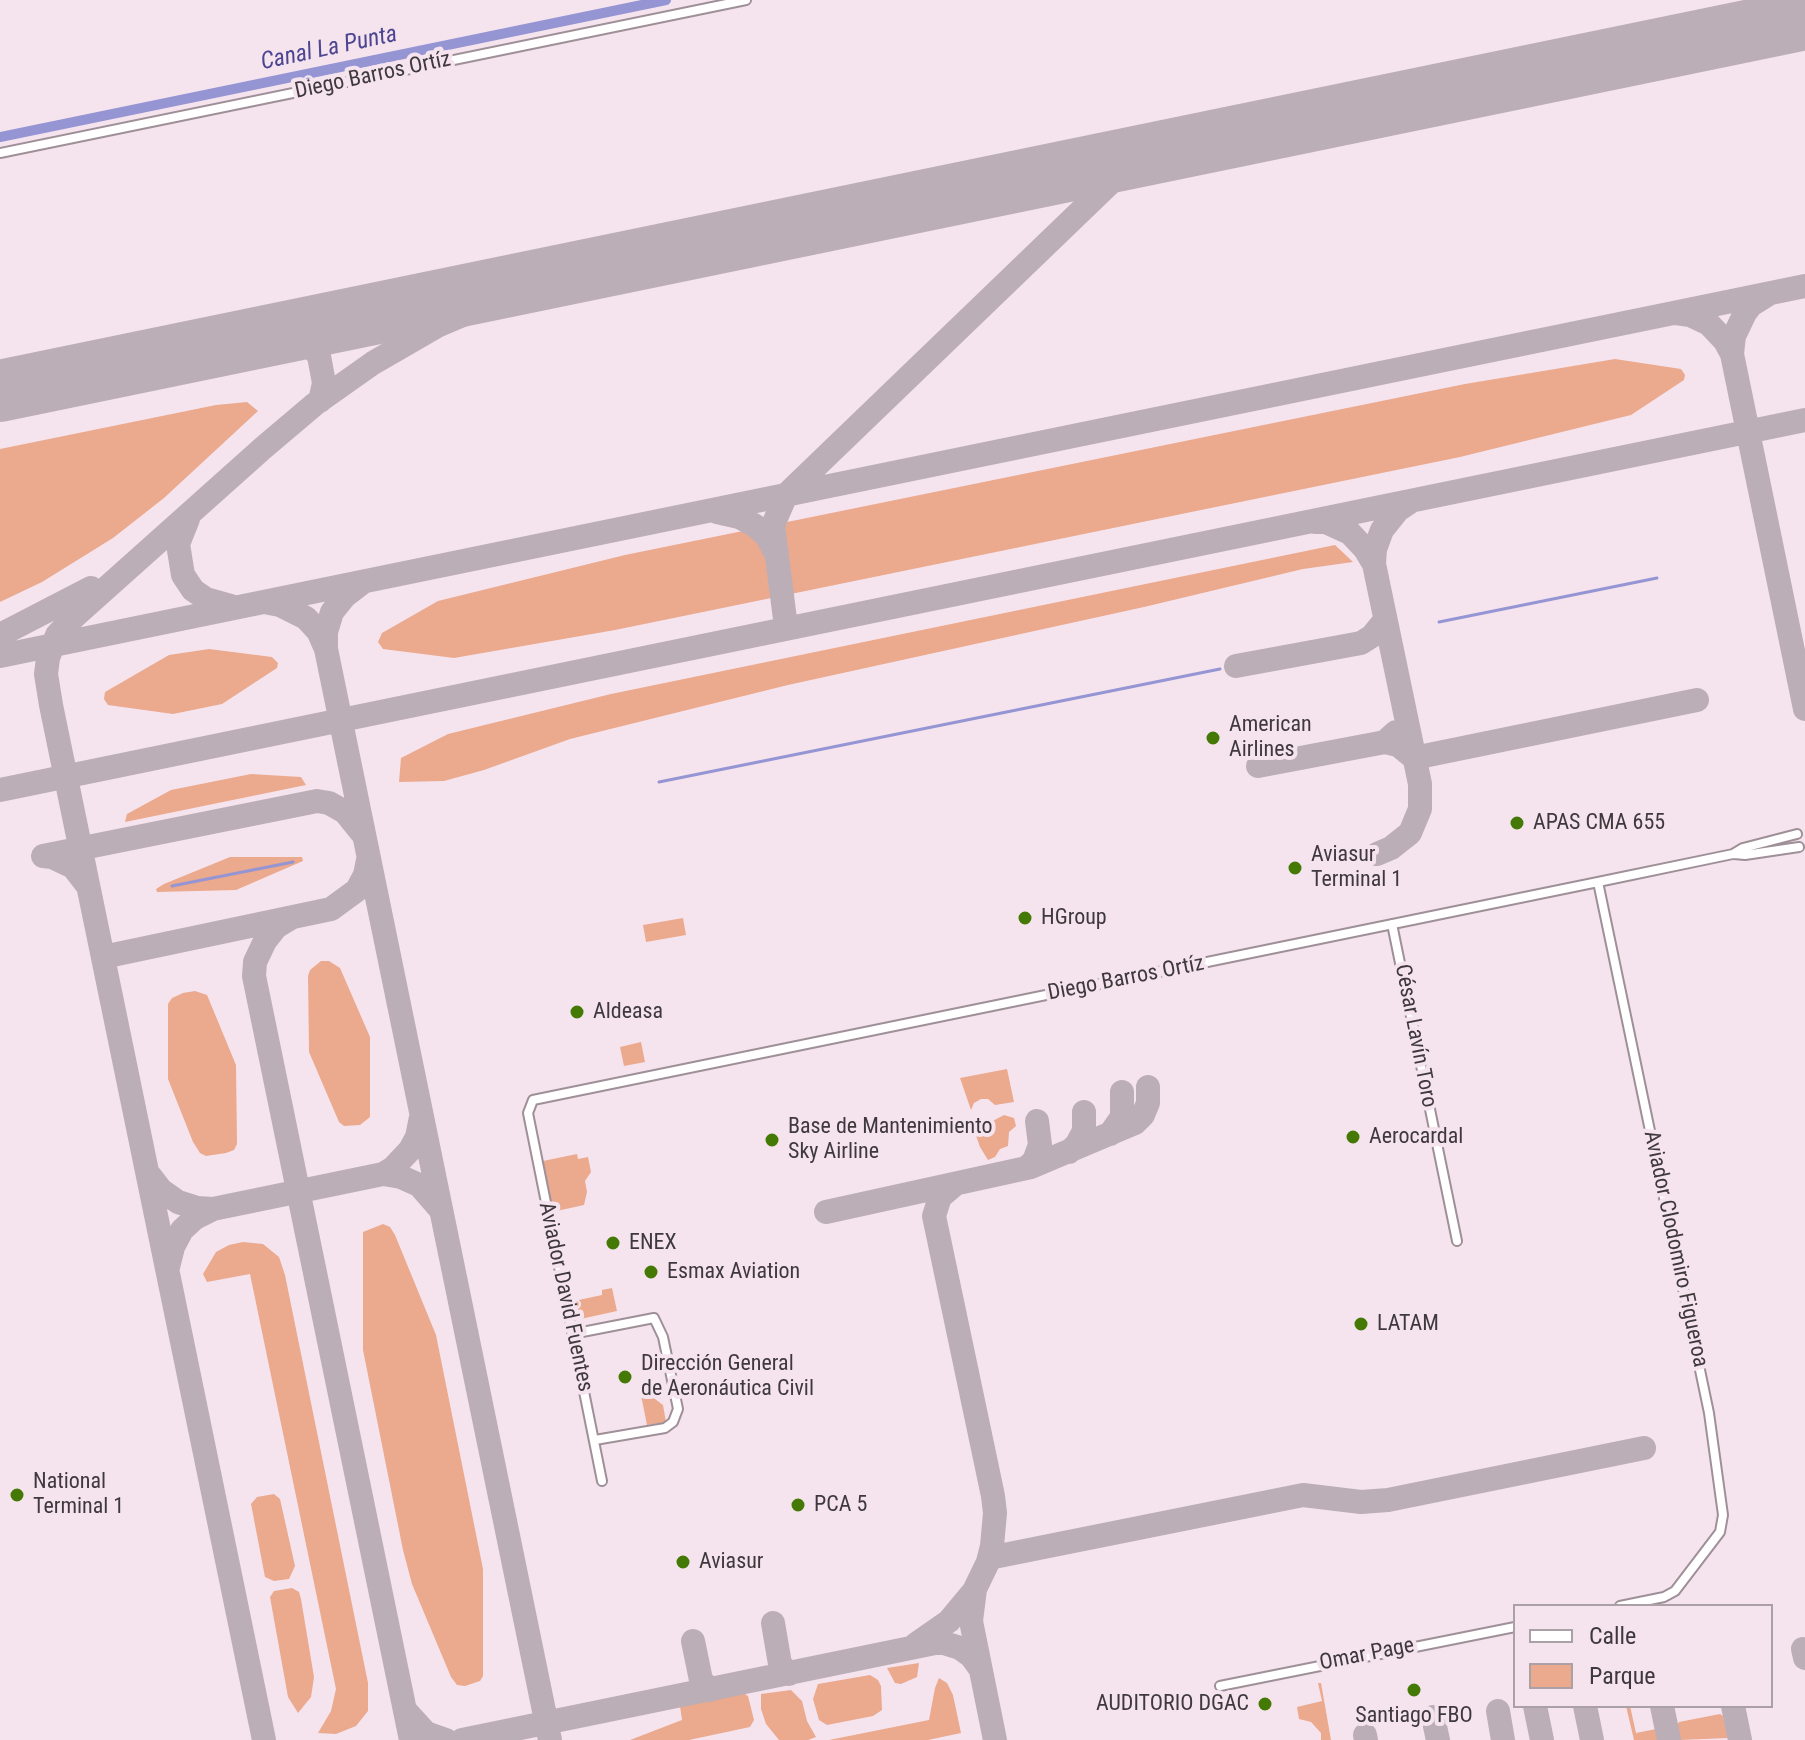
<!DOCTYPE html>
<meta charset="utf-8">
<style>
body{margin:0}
#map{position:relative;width:1805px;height:1740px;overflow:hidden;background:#f5e4ee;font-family:"Roboto Condensed",sans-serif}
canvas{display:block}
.legend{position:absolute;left:1513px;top:1604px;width:260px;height:104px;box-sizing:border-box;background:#f5e4ee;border:2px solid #aca0a7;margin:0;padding:10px 14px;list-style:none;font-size:24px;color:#3f393c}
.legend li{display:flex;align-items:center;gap:16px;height:40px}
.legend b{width:40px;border:2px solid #aca0a7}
</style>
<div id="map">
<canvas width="1805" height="1740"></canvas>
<ul class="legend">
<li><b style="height:10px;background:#fff"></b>Calle</li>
<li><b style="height:22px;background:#eba98e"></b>Parque</li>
</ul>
</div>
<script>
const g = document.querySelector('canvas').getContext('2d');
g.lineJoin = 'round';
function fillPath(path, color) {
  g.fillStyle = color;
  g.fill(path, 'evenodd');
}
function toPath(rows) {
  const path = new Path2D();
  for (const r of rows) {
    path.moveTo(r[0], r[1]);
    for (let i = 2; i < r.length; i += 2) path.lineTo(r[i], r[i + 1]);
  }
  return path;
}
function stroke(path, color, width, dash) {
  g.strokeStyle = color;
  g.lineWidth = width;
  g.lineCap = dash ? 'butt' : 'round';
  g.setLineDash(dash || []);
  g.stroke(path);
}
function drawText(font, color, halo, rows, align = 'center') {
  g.font = font + ' "Roboto Condensed",sans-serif';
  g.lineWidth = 8;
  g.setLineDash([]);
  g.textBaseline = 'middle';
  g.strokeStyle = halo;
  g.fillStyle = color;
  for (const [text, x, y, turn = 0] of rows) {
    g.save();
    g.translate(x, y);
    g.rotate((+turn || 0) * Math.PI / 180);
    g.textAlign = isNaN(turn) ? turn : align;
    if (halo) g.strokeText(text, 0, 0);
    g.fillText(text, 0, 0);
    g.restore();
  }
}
fillPath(toPath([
 [1615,359,1681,369,1685,375,1684,380,1631,415,1460,457,615,630,454,658,383,649,378,642,382,633,438,601,625,555,1465,384],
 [247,402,258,411,164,498,113,538,42,582,0,602,0,449,216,405],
 [1335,545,1353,562,1303,569,1144,607,788,685,570,739,484,770,444,781,399,782,401,758,448,734,611,694],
 [209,649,272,657,278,663,277,668,222,704,173,714,108,705,104,699,105,692,169,655],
 [251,774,301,777,306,785,125,822,127,814,171,790],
 [230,857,302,857,303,861,236,890,157,892,156,889,164,884],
 [683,918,686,935,646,942,643,925],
 [321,961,329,961,340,968,370,1037,370,1117,360,1125,344,1126,339,1122,309,1052,308,976,310,970],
 [195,991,207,995,236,1065,237,1144,234,1150,226,1153,206,1156,200,1153,193,1142,168,1079,168,1004,172,998,183,993],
 [641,1042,645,1062,624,1066,620,1047],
 [1007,1069,1014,1102,995,1105,988,1099,981,1099,974,1103,971,1110,960,1078],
 [1004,1115,1014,1118,1016,1126,1009,1132,1008,1146,1000,1149,995,1157,988,1160,980,1147,972,1124,985,1125],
 [577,1154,578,1159,588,1157,591,1172,585,1181,587,1192,584,1205,552,1212,543,1161],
 [383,1224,390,1227,395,1235,436,1335,483,1569,483,1676,480,1681,465,1686,457,1685,451,1677,412,1584,403,1550,363,1350,363,1232],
 [243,1242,263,1244,279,1257,285,1275,368,1683,368,1711,356,1726,336,1734,318,1733,331,1711,336,1689,250,1274,207,1282,203,1274,216,1252,229,1245],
 [612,1288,617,1311,576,1320,570,1295,571,1291,574,1301,602,1295,602,1290],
 [658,1385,661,1399,647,1393,663,1405,666,1422,647,1425,640,1390,647,1392,646,1387],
 [274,1494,280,1499,295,1566,289,1579,274,1581,265,1577,251,1504,257,1497],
 [292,1588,299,1592,301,1599,314,1677,311,1697,298,1713,288,1697,270,1597,274,1591],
 [919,1663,917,1677,901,1684,895,1683,887,1668],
 [870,1675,878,1680,881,1686,882,1710,873,1716,827,1725,819,1720,813,1699,818,1684],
 [939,1678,947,1683,953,1695,961,1733,928,1740,829,1740,929,1720,935,1688],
 [1318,1683,1321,1683,1331,1740,1321,1740,1321,1733,1311,1722,1299,1719,1297,1707,1322,1701],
 [791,1690,802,1701,807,1721,816,1737,808,1740,779,1740,766,1724,761,1709,761,1694],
 [743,1693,748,1696,754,1720,750,1727,689,1740,630,1740,682,1720,680,1706],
 [1626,1706,1630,1706,1636,1733,1661,1728,1663,1740,1634,1740],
 [1720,1714,1723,1716,1728,1738,1680,1740,1677,1725,1679,1722]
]), '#eba98e');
stroke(toPath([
 [1439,622,1657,578],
 [659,782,1220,669],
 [172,886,293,862]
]), '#9595d4', 3);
stroke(toPath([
 [0,137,666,0]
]), '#9595d4', 10);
stroke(toPath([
 [1767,295,1751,305,1745,313,1734,336,1732,354,1805,709],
 [1676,313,1690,315,1709,324,1725,341,1732,354],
 [284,332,308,343,319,356,324,383,320,401],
 [717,512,739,517,754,525,766,535,775,552],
 [188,519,178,544,183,575,193,590,206,599,231,606],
 [1315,522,1326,522,1350,533,1365,549,1374,564,1420,784,1420,809,1410,833,1391,848,1377,854],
 [1374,564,1375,549,1382,530,1398,510,1410,502],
 [362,583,345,596,332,612,326,632,326,649,550,1740],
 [269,603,280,605,306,618,318,631,326,649],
 [786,627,773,525,786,495,1136,158],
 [0,635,91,588],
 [0,656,1805,286],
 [1236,666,1361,643,1372,636,1385,620],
 [1385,742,1398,745,1414,758,1697,700],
 [1258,766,1385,742,1396,732],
 [0,790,1805,420],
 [87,885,73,867,52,857,43,856,317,801,329,803,345,812,361,832],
 [291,918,276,927,265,941,255,962,254,976,411,1740],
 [103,957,331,909,357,890,365,875,368,860],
 [1110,1134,1122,1117,1122,1092],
 [1069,1152,1077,1144,1084,1131,1084,1112],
 [1026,1168,1034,1161,1040,1145,1037,1121],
 [383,1174,401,1177,419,1185,439,1208],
 [151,1177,161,1190,178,1202,197,1208,213,1209,383,1174,393,1168,410,1150,417,1137,421,1117],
 [953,1186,940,1197,934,1216,993,1496,995,1513,992,1546,988,1562,975,1589,971,1621,995,1740],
 [826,1212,1031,1167,1135,1123,1143,1115,1148,1103,1148,1087],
 [168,1267,173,1247,182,1230,195,1218,213,1209],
 [989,1558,1303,1495,1361,1502,1388,1500,1644,1448],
 [773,1623,780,1664,789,1674],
 [693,1641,701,1680,710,1690],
 [916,1644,949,1621,974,1591],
 [1803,1649,1805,1658],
 [1535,1706,1542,1740],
 [1585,1706,1592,1740],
 [1662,1706,1669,1740],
 [1733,1706,1740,1740],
 [405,1710,426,1733,446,1740],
 [1498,1711,1503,1740],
 [1433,1717,1438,1740],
 [1365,1735,1366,1740],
 [264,1740,51,705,46,674,48,658,57,635,75,616,263,448,315,404,373,363,437,326,496,301,556,280,606,267],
 [462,1740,935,1643,944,1643,960,1648,971,1656,979,1667]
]), '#bcaeb6', 24);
stroke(toPath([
 [0,391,1805,19]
]), '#bcaeb6', 62);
const street = toPath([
 [0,153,746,0],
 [1734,854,1745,855,1799,847],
 [1598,882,1709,1413,1723,1515,1720,1532,1675,1591,1664,1597,1620,1606],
 [1392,924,1457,1241],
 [572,1334,654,1318,663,1337,678,1409,673,1422,665,1428,595,1440],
 [602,1481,528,1113,533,1100,1598,882,1733,854,1743,848,1797,834],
 [1220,1686,1515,1627]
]);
stroke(street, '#9f9098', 12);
stroke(street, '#fff', 8);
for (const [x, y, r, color] of [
 [1213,738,8,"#457906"],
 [1517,823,8,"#457906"],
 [1295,868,8,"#457906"],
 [1025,918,8,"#457906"],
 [577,1012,8,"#457906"],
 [1353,1137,8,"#457906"],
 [772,1140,8,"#457906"],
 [613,1243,8,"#457906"],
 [651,1272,8,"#457906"],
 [1361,1324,8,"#457906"],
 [625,1377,8,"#457906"],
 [17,1495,8,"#457906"],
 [798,1505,8,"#457906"],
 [683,1562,8,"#457906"],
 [1414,1690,8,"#457906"],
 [1265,1704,8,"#457906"]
]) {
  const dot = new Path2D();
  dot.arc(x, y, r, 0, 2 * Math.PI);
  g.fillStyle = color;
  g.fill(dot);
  stroke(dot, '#f5e4ee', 3);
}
drawText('22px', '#3f393c', '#f5e4ee', [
 ["Diego Barros Ortíz",373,76,-12],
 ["Diego Barros Ortíz",1126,979,-11],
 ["César Lavín Toro",1415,1036,79],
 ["Aviador Clodomiro Figueroa",1675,1249,78],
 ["Aviador David Fuentes",565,1297,78],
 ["Omar Page",1367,1655,-11]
]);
drawText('22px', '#3f393c', '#f5e4ee', [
 ["American",1229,725],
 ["Airlines",1229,750],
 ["APAS CMA 655",1533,823],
 ["Aviasur",1311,855],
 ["Terminal 1",1311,880],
 ["HGroup",1041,918],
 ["Aldeasa",593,1012],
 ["Base de Mantenimiento",788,1127],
 ["Sky Airline",788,1152],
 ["Aerocardal",1369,1137],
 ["ENEX",629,1243],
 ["Esmax Aviation",667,1272],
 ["LATAM",1377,1324],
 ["Dirección General",641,1364],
 ["de Aeronáutica Civil",641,1389],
 ["National",33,1482],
 ["Terminal 1",33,1507],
 ["PCA 5",814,1505],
 ["Aviasur",699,1562],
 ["AUDITORIO DGAC",1249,1704,"right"],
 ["Santiago FBO",1414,1716,"center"]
], 'left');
drawText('italic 24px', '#4b4592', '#f5e4ee', [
 ["Canal La Punta",329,49,-12]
]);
</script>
